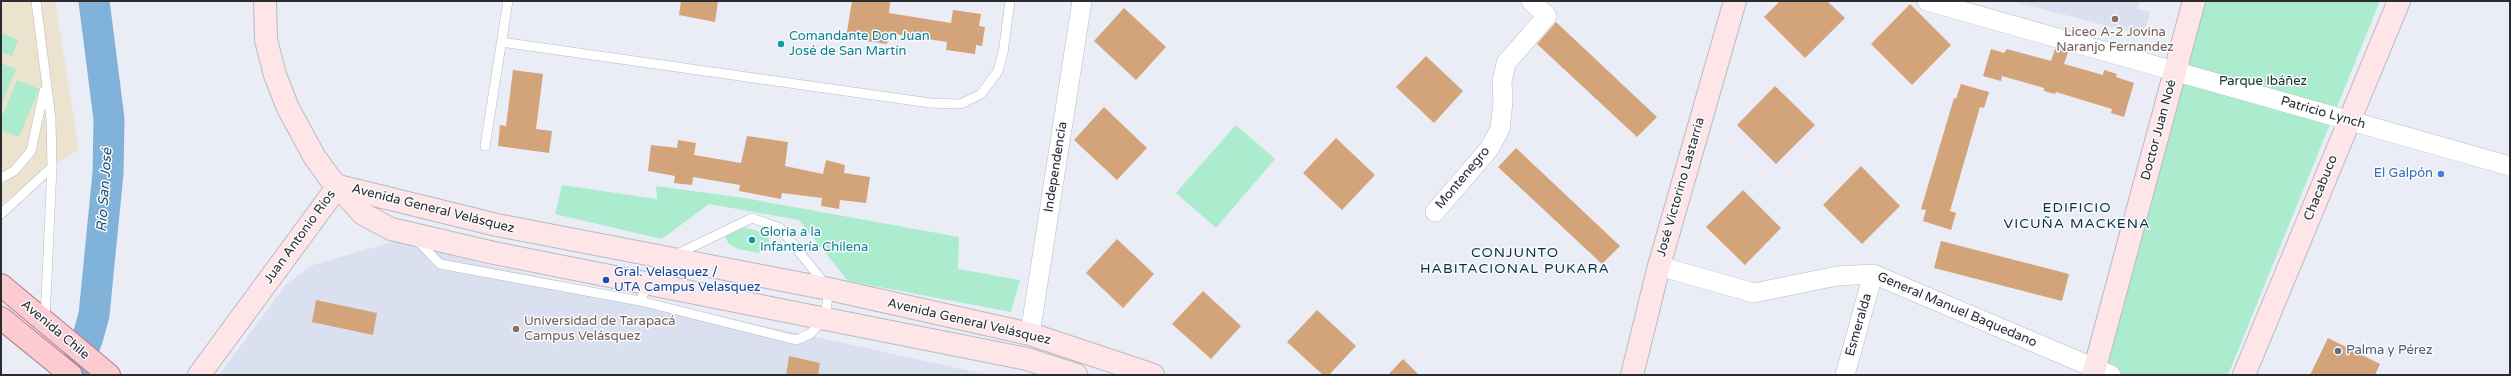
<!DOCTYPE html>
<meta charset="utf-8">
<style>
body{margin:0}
#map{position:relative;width:2511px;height:376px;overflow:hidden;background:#eaedf6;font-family:"Varela Round",sans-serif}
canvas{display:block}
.frame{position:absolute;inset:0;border:2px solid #2a2c2f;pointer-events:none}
</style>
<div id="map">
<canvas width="2511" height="376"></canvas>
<div class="frame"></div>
</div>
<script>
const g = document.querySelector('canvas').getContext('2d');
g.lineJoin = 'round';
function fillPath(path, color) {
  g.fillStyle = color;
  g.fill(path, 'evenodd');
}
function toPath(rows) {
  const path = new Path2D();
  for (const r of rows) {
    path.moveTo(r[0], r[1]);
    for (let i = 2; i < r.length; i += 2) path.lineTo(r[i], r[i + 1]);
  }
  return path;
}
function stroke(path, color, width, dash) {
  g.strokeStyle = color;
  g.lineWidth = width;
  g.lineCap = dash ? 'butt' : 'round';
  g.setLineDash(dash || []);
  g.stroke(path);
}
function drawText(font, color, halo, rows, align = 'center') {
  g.font = font + ' "Varela Round",sans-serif';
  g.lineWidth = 3;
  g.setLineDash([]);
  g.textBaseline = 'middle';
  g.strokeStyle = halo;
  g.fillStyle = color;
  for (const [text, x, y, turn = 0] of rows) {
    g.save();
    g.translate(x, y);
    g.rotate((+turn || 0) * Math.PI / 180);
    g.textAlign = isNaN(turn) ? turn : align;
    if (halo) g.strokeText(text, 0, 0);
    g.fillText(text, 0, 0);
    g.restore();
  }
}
fillPath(toPath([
 [1,1,55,1,79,149,1,204]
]), '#ebe3ce');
fillPath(toPath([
 [2011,1,2139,1,2137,9,2150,12,2144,35],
 [396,241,483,264,989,375,219,375,287,283,313,265]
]), '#dae0ef');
fillPath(toPath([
 [2205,1,2380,1,2228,375,2104,375],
 [1,33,18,40,12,56,1,52],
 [1,63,16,69,1,106],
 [17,80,39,89,19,137,1,130,1,119],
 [1236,125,1275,159,1216,228,1176,193],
 [562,185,657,199,656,186,744,198,959,237,958,269,1020,280,1011,312,848,281,799,220,709,204,662,239,555,214],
 [743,227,765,233,769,239,770,248,759,253,738,249,729,244,725,237]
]), '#abecce');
stroke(toPath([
 [72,375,87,340,94,315,108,173,109,119,94,1]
]), '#80b2da', 31);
fillPath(toPath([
 [681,1,718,1,715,22,679,15],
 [852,1,890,2,889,13,951,23,953,10,981,14,979,26,985,27,982,46,976,45,975,54,946,50,947,42,889,33,887,44,846,38],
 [1780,1,1827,1,1845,18,1805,58,1764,17],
 [1910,4,1951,45,1912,85,1871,44],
 [1124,8,1166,47,1136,80,1094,41],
 [1556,22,1657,117,1637,137,1537,44],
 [1991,49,2004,53,2007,49,2051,61,2055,49,2068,52,2064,64,2103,75,2104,70,2117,74,2116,77,2134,83,2124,117,2111,113,2112,109,2056,92,2055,94,2044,91,2044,88,2002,76,2001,81,1983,76],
 [1426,56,1463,91,1434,123,1396,87],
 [513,70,543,74,536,129,552,131,549,153,498,146,500,125,506,126],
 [1961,84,1989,92,1984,108,1980,107,1950,211,1956,213,1951,230,1923,221,1926,210,1921,209,1954,98,1956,99],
 [1775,86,1815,125,1776,164,1737,125],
 [1104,107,1147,148,1117,180,1074,140],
 [747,136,788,142,785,166,823,174,826,160,845,165,844,173,870,177,866,203,840,200,839,209,821,206,822,198,782,193,781,199,739,191,740,185,693,177,692,185,674,183,675,176,648,171,651,145,677,148,678,140,696,143,694,155,741,163],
 [1336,138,1375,175,1342,210,1303,173],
 [1516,148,1620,246,1602,264,1498,167],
 [1861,166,1900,206,1862,244,1823,205],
 [1743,190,1781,228,1745,265,1706,227],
 [1117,239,1154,274,1123,308,1086,273],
 [1941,241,2069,274,2062,301,1934,268],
 [1203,291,1241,326,1211,359,1172,324],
 [316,300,377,313,373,335,312,322],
 [1317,310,1356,346,1329,375,1323,375,1287,342],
 [2328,338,2380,364,2375,375,2310,375],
 [789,356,820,363,818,375,786,375],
 [1403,359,1419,375,1388,375]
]), '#d3a37a');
const lane = toPath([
 [36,1,51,119,52,167],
 [501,42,930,103,961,104,981,94,998,71,1003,53,1010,1],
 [485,146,508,1],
 [1,178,14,171,31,151,44,91],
 [1,214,52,167,45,320],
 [416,239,440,264,640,301,796,340,810,334,825,318,829,289,780,228,752,218,667,259,648,284,640,301]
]);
const street = toPath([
 [1927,1,2510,166],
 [1435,212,1489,149,1500,129,1503,102,1502,82,1506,63,1547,16,1531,1],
 [1659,266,1754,293,1837,276,1873,274,2111,375],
 [1030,334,1082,1],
 [1845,375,1873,274]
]);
const secondary = toPath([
 [265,1,266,40,275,75,288,108,314,156,329,177,363,214,391,229,494,253,1027,359,1076,375],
 [338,186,497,225,829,289,1030,334,1153,375],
 [199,375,338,186],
 [1632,375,1659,266,1735,1],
 [2093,375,2194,1],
 [2244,375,2399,1]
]);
const primary = toPath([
 [1,285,109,375],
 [1,318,71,375]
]);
stroke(lane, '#b8bbc3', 10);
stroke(street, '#b8bbc3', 20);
stroke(secondary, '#b8bbc3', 24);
stroke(primary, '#b17d85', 24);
stroke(lane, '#fff', 9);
stroke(street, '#fff', 19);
stroke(secondary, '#fde5e8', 22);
stroke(primary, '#fbcbd1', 22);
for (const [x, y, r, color] of [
 [2115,19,4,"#8d6e63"],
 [781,44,4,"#0f9aa8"],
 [2441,174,4,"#3f7fe0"],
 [752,240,4,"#0f9aa8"],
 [606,280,4,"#1a4fb4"],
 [516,329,4,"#8d6e63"],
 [2338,351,4,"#5c6f8a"]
]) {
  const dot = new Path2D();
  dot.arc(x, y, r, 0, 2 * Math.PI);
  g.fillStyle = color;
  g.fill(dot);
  stroke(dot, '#f9fbfe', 1.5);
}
drawText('13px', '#785e54', '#f9fbfe', [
 ["Liceo A-2 Jovina",2115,33],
 ["Naranjo Fernandez",2115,48],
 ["Universidad de Tarapacá",524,322,"left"],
 ["Campus Velásquez",524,337,"left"]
]);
drawText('13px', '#0d838f', '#f9fbfe', [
 ["Comandante Don Juan",789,37],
 ["José de San Martín",789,52],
 ["Gloria a la",760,233],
 ["Infantería Chilena",760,248]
], 'left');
drawText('13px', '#153326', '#f9fbfe', [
 ["Parque Ibáñez",2263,82]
]);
drawText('13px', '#2a2c2f', '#f9fbfe', [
 ["Patricio Lynch",2323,113,16],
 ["Doctor Juan Noé",2159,130,-75],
 ["Independencia",1056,167,-81],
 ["Montenegro",1463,178,-50],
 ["José Victorino Lastarria",1681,187,-74],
 ["Chacabuco",2321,188,-68],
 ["Avenida General Velásquez",433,209,14],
 ["Juan Antonio Ríos",300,237,-54],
 ["General Manuel Baquedano",1957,310,23],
 ["Avenida General Velásquez",969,322,13],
 ["Esmeralda",1859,325,-74],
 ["Avenida Chile",55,330,40]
]);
drawText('13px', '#366cbe', '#f9fbfe', [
 ["El Galpón",2433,174]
], 'right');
drawText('13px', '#164399', '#f9fbfe', [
 ["Gral. Velasquez /",614,273],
 ["UTA Campus Velasquez",614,288]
], 'left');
drawText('13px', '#4e5e75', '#f9fbfe', [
 ["Palma y Pérez",2346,351]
], 'left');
drawText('italic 14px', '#1a537a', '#f9fbfe', [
 ["Río San José",105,190,-86]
]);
g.letterSpacing = '1px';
drawText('14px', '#092f47', '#f9fbfe', [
 ["EDIFICIO",2077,208],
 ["VICUÑA MACKENA",2077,224],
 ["CONJUNTO",1515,253],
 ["HABITACIONAL PUKARA",1515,269]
]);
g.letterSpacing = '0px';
</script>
